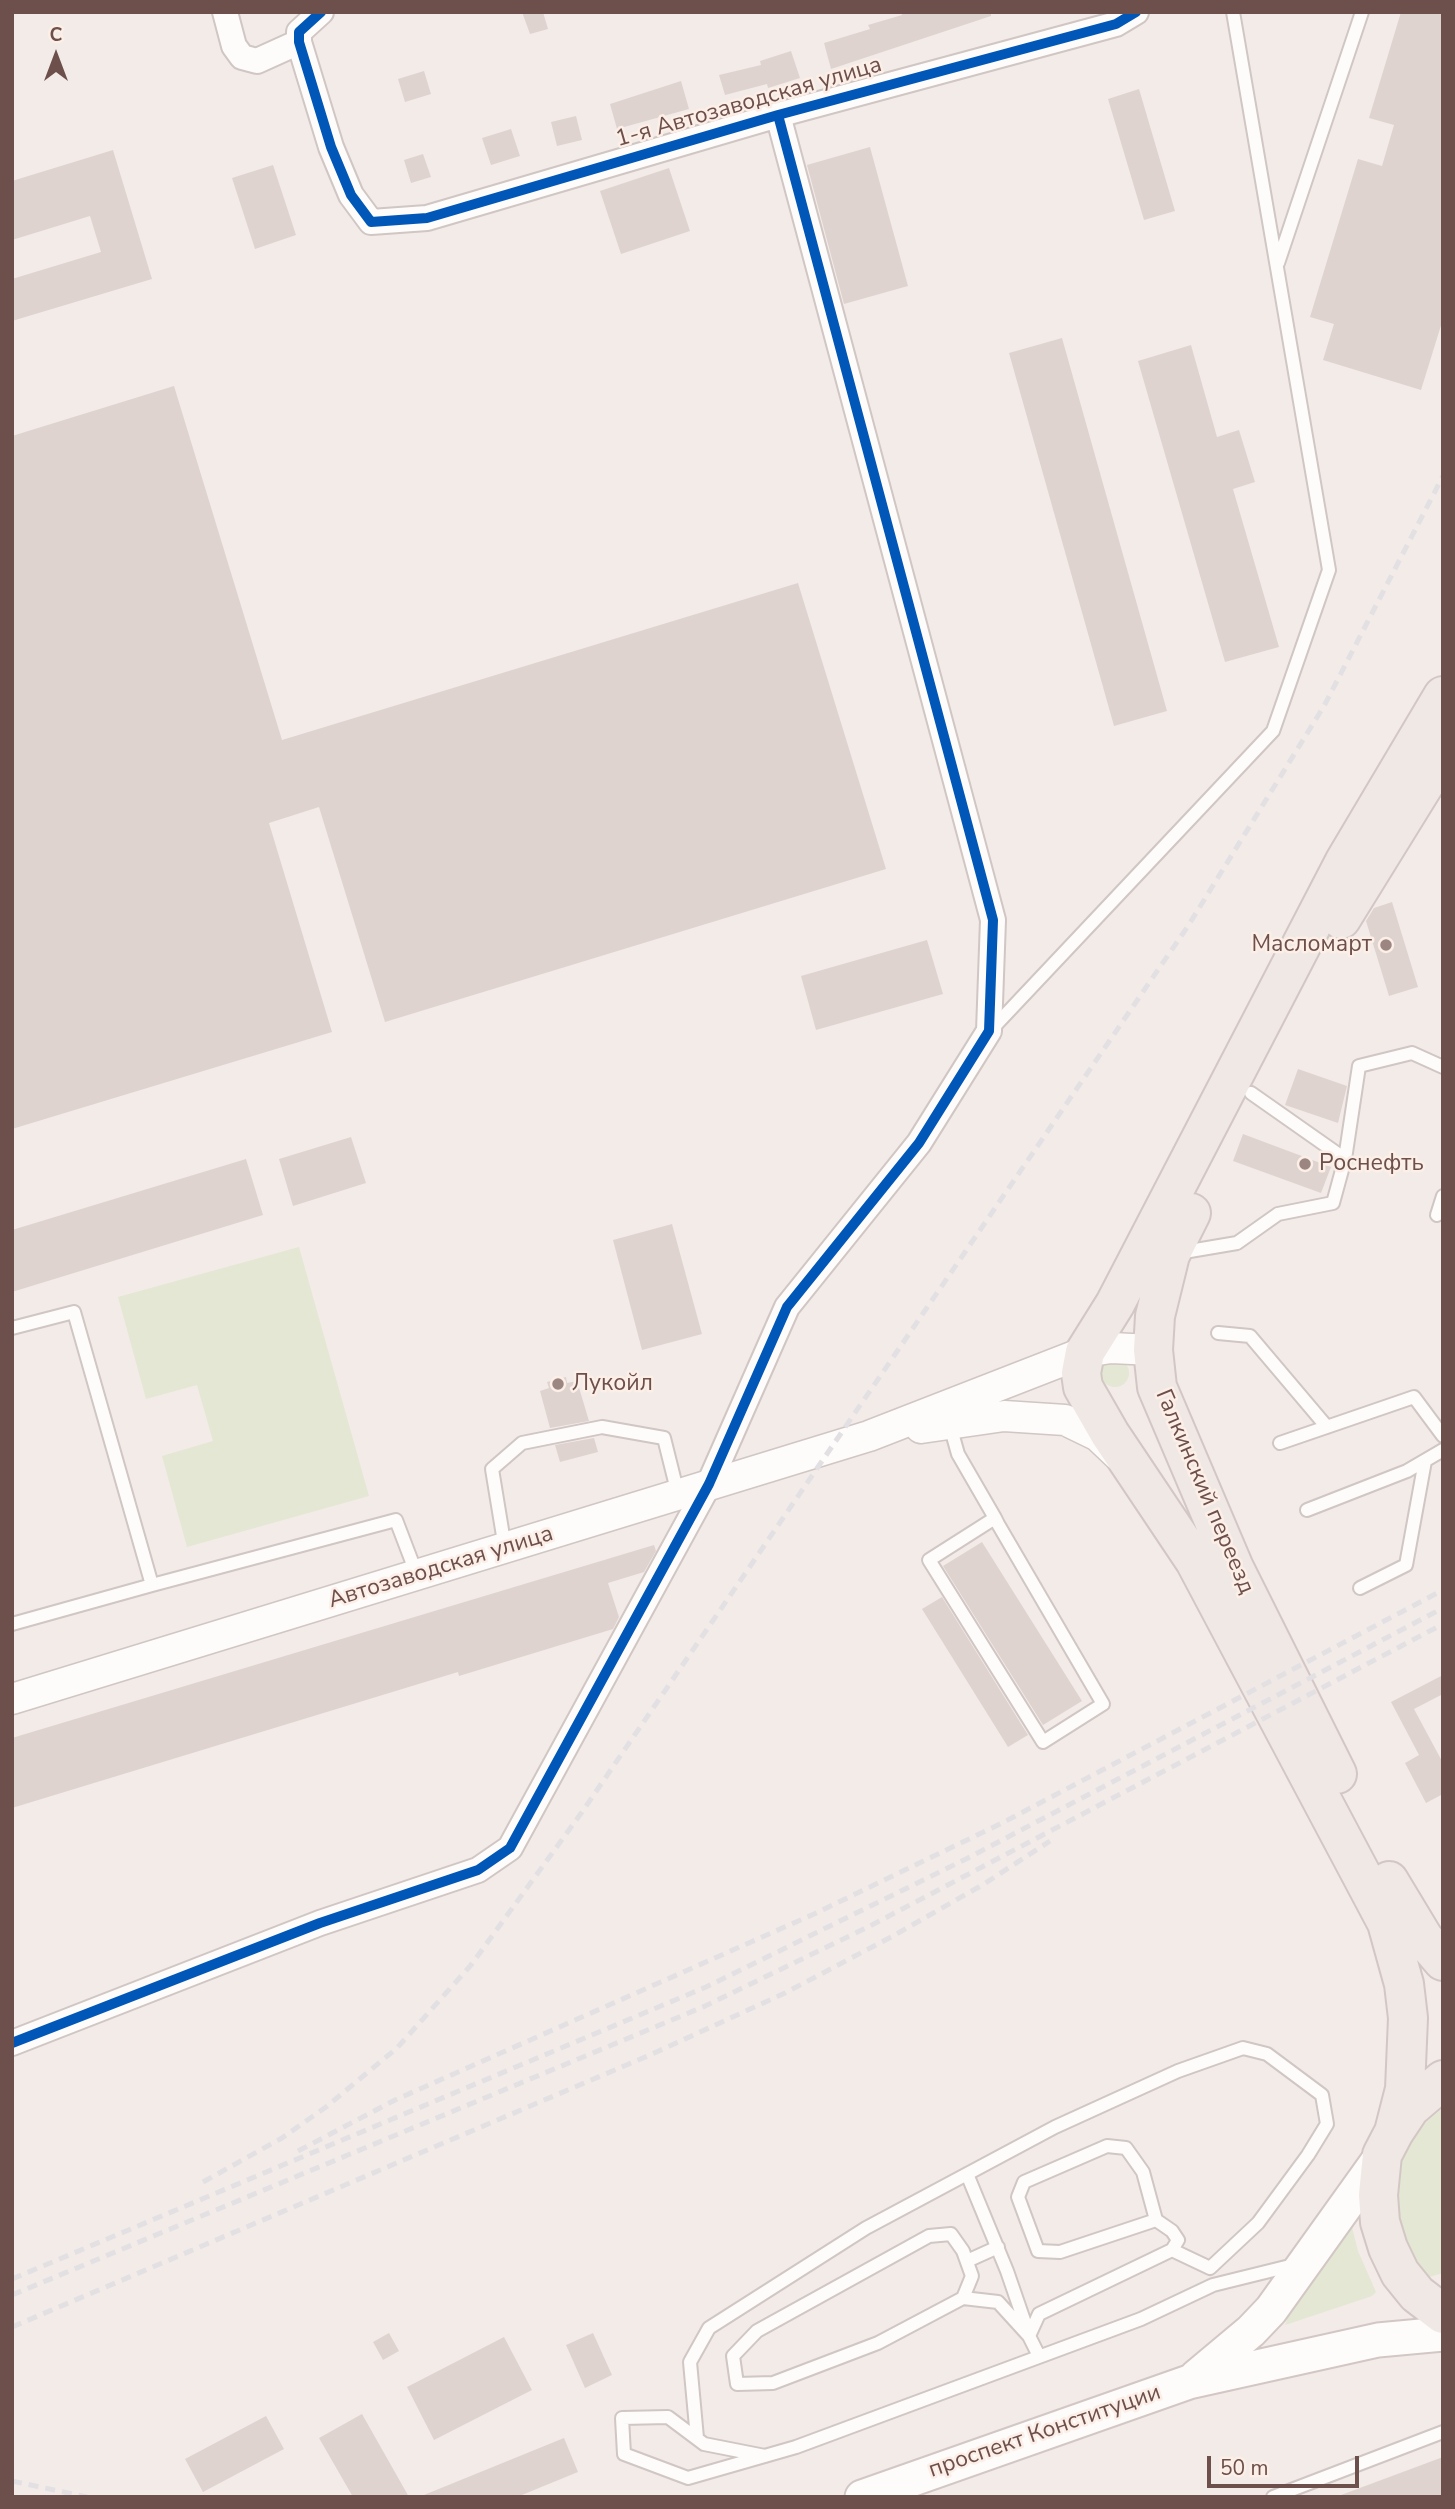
<!DOCTYPE html>
<meta charset="utf-8">
<style>
body{margin:0}
#map{position:relative;width:1455px;height:2509px;overflow:hidden;background:#f3ebe7;font-family:"Nunito Sans",sans-serif}
canvas{display:block}
.frame{position:absolute;inset:0;border:14px solid #6d4f4b;pointer-events:none}
.north{position:absolute;left:21px;top:21px;width:70px;height:70px;-webkit-text-stroke:5px #fcefe7;paint-order:stroke;rotate:0deg;font-size:19px;font-weight:700;line-height:28px;text-align:center;color:#6d4f4b}
.north::after{content:'';display:block;margin:auto;width:24px;height:32px;background:#6d4f4b;clip-path:polygon(50% 0,100% 100%,50% 72%,0 100%)}
.scale{position:absolute;left:1207px;top:2456px;width:152px;height:32px;box-sizing:border-box;border:4px solid #6d4f4b;border-top:0;padding-left:9px;font-size:21px;line-height:24px;white-space:nowrap;color:#6d4f4b;-webkit-text-stroke:5px #fcefe7;paint-order:stroke}
</style>
<div id="map">
<canvas width="1455" height="2509"></canvas>
<div class="frame"></div>
<div class="north">С</div>
<div class="scale">50 m</div>
</div>
<script>
const g = document.querySelector('canvas').getContext('2d');
g.lineJoin = 'round';
function fillPath(path, color) {
  g.fillStyle = color;
  g.fill(path, 'evenodd');
}
function toPath(rows) {
  const path = new Path2D();
  for (const r of rows) {
    if (r.length === 3) {
      path.moveTo(r[0] + r[2], r[1]);
      path.arc(r[0], r[1], r[2], 0, 2 * Math.PI);
      continue;
    }
    path.moveTo(r[0], r[1]);
    for (let i = 2; i < r.length; i += 2) path.lineTo(r[i], r[i + 1]);
  }
  return path;
}
function stroke(path, color, width, dash) {
  g.strokeStyle = color;
  g.lineWidth = width;
  g.lineCap = dash ? 'butt' : 'round';
  g.setLineDash(dash || []);
  g.stroke(path);
}
function drawText(font, color, halo, rows, align = 'center') {
  g.font = font + ' "Nunito Sans",sans-serif';
  g.lineWidth = 5;
  g.setLineDash([]);
  g.textBaseline = 'middle';
  g.strokeStyle = halo;
  g.fillStyle = color;
  for (const [text, x, y, turn = 0] of rows) {
    g.save();
    g.translate(x, y);
    g.rotate((+turn || 0) * Math.PI / 180);
    g.textAlign = isNaN(turn) ? turn : align;
    if (halo) g.strokeText(text, 0, 0);
    g.fillText(text, 0, 0);
    g.restore();
  }
}
fillPath(toPath([
 [299,1247,369,1496,187,1547,162,1456,213,1441,197,1385,146,1399,118,1297],
 [1115,1373,14],
 [1443,2108,1443,2273,1419,2280,1403,2257,1394,2185,1406,2150,1427,2121],
 [1345,2224,1352,2227,1358,2251,1376,2292,1372,2296,1285,2325,1290,2312]
]), '#e4e7d3');
fillPath(toPath([
 [522,12,543,12,548,29,530,34],
 [901,12,991,12,991,16,831,69,824,43,870,29,868,25,902,15],
 [1401,12,1443,12,1443,319,1421,390,1323,360,1334,324,1310,317,1358,159,1382,166,1394,125,1369,118],
 [791,51,800,78,768,88,767,84,725,95,719,75,761,65,760,61],
 [424,71,431,94,405,102,398,79],
 [681,81,689,109,617,129,610,104],
 [1139,89,1175,211,1144,220,1108,99],
 [576,116,582,140,557,146,551,122],
 [511,129,520,156,491,165,482,138],
 [870,147,908,286,844,304,807,165],
 [113,150,152,279,12,321,12,279,101,252,90,216,12,240,12,181],
 [423,154,431,177,411,183,404,160],
 [273,165,296,235,255,249,232,178],
 [669,168,690,231,621,254,600,191],
 [1062,338,1167,711,1114,726,1009,353],
 [1191,345,1217,437,1239,430,1255,482,1233,489,1279,647,1225,662,1138,361],
 [174,386,282,740,798,583,886,869,385,1022,319,807,269,823,332,1032,12,1129,12,436],
 [1392,902,1418,987,1389,996,1366,921,1374,908],
 [927,940,943,994,816,1030,801,976],
 [1298,1069,1347,1086,1338,1123,1285,1105],
 [1243,1134,1331,1167,1321,1193,1233,1161],
 [351,1137,366,1183,293,1206,279,1159],
 [246,1159,263,1215,12,1292,12,1230],
 [672,1224,702,1334,642,1350,613,1240],
 [566,1377,567,1383,577,1381,589,1421,550,1428,540,1391,549,1388,547,1382],
 [594,1438,598,1452,560,1462,555,1445],
 [982,1542,1082,1701,1043,1725,943,1566],
 [654,1545,656,1551,644,1572,608,1583,619,1617,613,1629,459,1676,458,1672,12,1808,12,1738],
 [942,1597,1028,1735,1008,1747,922,1609],
 [1443,1675,1443,1694,1414,1709,1443,1763,1443,1794,1426,1803,1405,1763,1419,1755,1391,1702],
 [389,2333,399,2351,383,2360,373,2342],
 [593,2333,612,2375,585,2388,566,2345],
 [504,2337,532,2390,434,2440,407,2387],
 [362,2414,409,2497,353,2497,319,2438],
 [266,2416,284,2449,203,2492,185,2459],
 [564,2438,578,2472,517,2497,419,2497],
 [1443,2457,1443,2497,1341,2497,1341,2495]
]), '#dfd3d0');
const service = toPath([
 [1278,263,1362,12],
 [992,1029,1273,731,1329,570,1233,12],
 [1345,1159,1359,1066,1412,1053,1443,1067],
 [1437,1215,1443,1196],
 [1178,1253,1237,1243,1278,1214,1333,1203,1345,1159,1251,1093],
 [12,1328,74,1312,152,1585,396,1520,417,1575],
 [1218,1333,1250,1336,1327,1427],
 [949,1422,958,1454,995,1518,998,1524,1103,1704,1043,1742,929,1560,995,1518],
 [1280,1443,1414,1397,1443,1436],
 [1307,1510,1407,1471,1443,1450],
 [505,1548,492,1469,522,1443,602,1427,664,1438,678,1494],
 [1360,1588,1406,1565,1425,1461],
 [12,1624,152,1585],
 [967,2174,1007,2271,1027,2329],
 [1156,2220,1143,2172,1126,2148,1107,2146,1024,2182,1018,2197,1038,2251,1060,2252,1156,2220,1172,2231,1178,2240,1172,2250],
 [967,2261,998,2247],
 [963,2298,972,2276,963,2251,951,2234,929,2236,757,2331,733,2356,737,2384,773,2383,878,2343,963,2298,998,2302,1029,2336],
 [697,2438,690,2362,709,2328,866,2228,1055,2127,1178,2071,1243,2048,1267,2054,1322,2095,1327,2124,1308,2155,1258,2223,1210,2268,1172,2250,1039,2314,1029,2336,1039,2356],
 [765,2456,704,2444,668,2417,622,2418,624,2454,688,2478,796,2447,1141,2319,1213,2285,1298,2264],
 [1273,2497,1443,2432]
]);
const minor = toPath([
 [225,12,234,46,242,57,257,61,299,42],
 [321,12,299,32,299,42,331,147,351,195,371,222,427,218,778,115,1116,24,1136,12],
 [12,2043,320,1923,478,1870,510,1848,709,1484,787,1307,919,1143,989,1031,993,920,778,115]
]);
const tertiary = toPath([
 [921,1428,1004,1416,1065,1420,1098,1436,1118,1455],
 [12,1699,869,1436,1085,1352,1111,1348,1153,1350]
]);
const secondary = toPath([
 [1196,2377,1251,2331,1271,2310,1382,2155],
 [862,2497,1189,2382,1378,2340,1443,2334]
]);
const primary = toPath([
 [1341,919,1443,754],
 [1191,1213,1170,1255,1155,1316,1153,1350,1157,1387,1234,1568,1337,1774],
 [1389,1881,1424,1939,1443,1961],
 [1443,2080,1410,2108,1394,2132,1382,2155,1378,2195,1380,2222,1388,2248,1400,2273,1417,2294,1443,2314],
 [1394,2132,1405,2089,1408,2018,1404,1984,1387,1923,1195,1561,1110,1434,1083,1387,1081,1373,1085,1352,1115,1304,1345,861,1443,696]
]);
stroke(service, '#d0c6c3', 16);
stroke(minor, '#d0c6c3', 28);
stroke(tertiary, '#d0c6c3', 33);
stroke(secondary, '#d2c7c4', 37);
stroke(primary, '#d3c7c5', 42);
stroke(service, '#fdfcfb', 12);
stroke(minor, '#fdfcfb', 24);
stroke(tertiary, '#fdfcfb', 30);
stroke(secondary, '#fdfcfb', 33);
stroke(primary, '#f0e8e4', 38);
stroke(toPath([
 [298,2151,395,2100,814,1914,1002,1823,1443,1590],
 [203,2182,282,2138,326,2107,397,2048,471,1965,582,1812,1188,926,1324,706,1443,476],
 [12,2279,706,1987,966,1859,1443,1608],
 [12,2295,703,2007,870,1926,1443,1624],
 [12,2327,650,2055,785,1993,893,1936,984,1884,1050,1841],
 [12,2481,87,2497]
]), '#e2e0e3', 5, [10, 7]);
stroke(toPath([
 [321,12,299,32,299,42,331,147,351,195,371,222,427,218,778,115,1116,24,1136,12],
 [12,2043,320,1923,478,1870,510,1848,709,1484,787,1307,919,1143,989,1031,993,920,778,115]
]), '#0057b8', 10);
for (const [x, y, r, color] of [
 [1386,945,7,"#9c8682"],
 [1305,1164,7,"#9c8682"],
 [558,1384,7,"#9c8682"]
]) {
  const dot = new Path2D();
  dot.arc(x, y, r, 0, 2 * Math.PI);
  g.fillStyle = color;
  g.fill(dot);
  stroke(dot, '#fcefe7', 2.5);
}
drawText('23px', '#6d4f4b', '#fcefe7', [
 ["1-я Автозаводская улица",749,103,-16],
 ["Галкинский переезд",1204,1492,67],
 ["Автозаводская улица",441,1568,-17],
 ["проспект Конституции",1045,2432,-19]
]);
drawText('23px', '#6d4f4b', '#fcefe7', [
 ["Масломарт",1372,945,"right"],
 ["Роснефть",1319,1164],
 ["Лукойл",572,1384]
], 'left');
</script>
